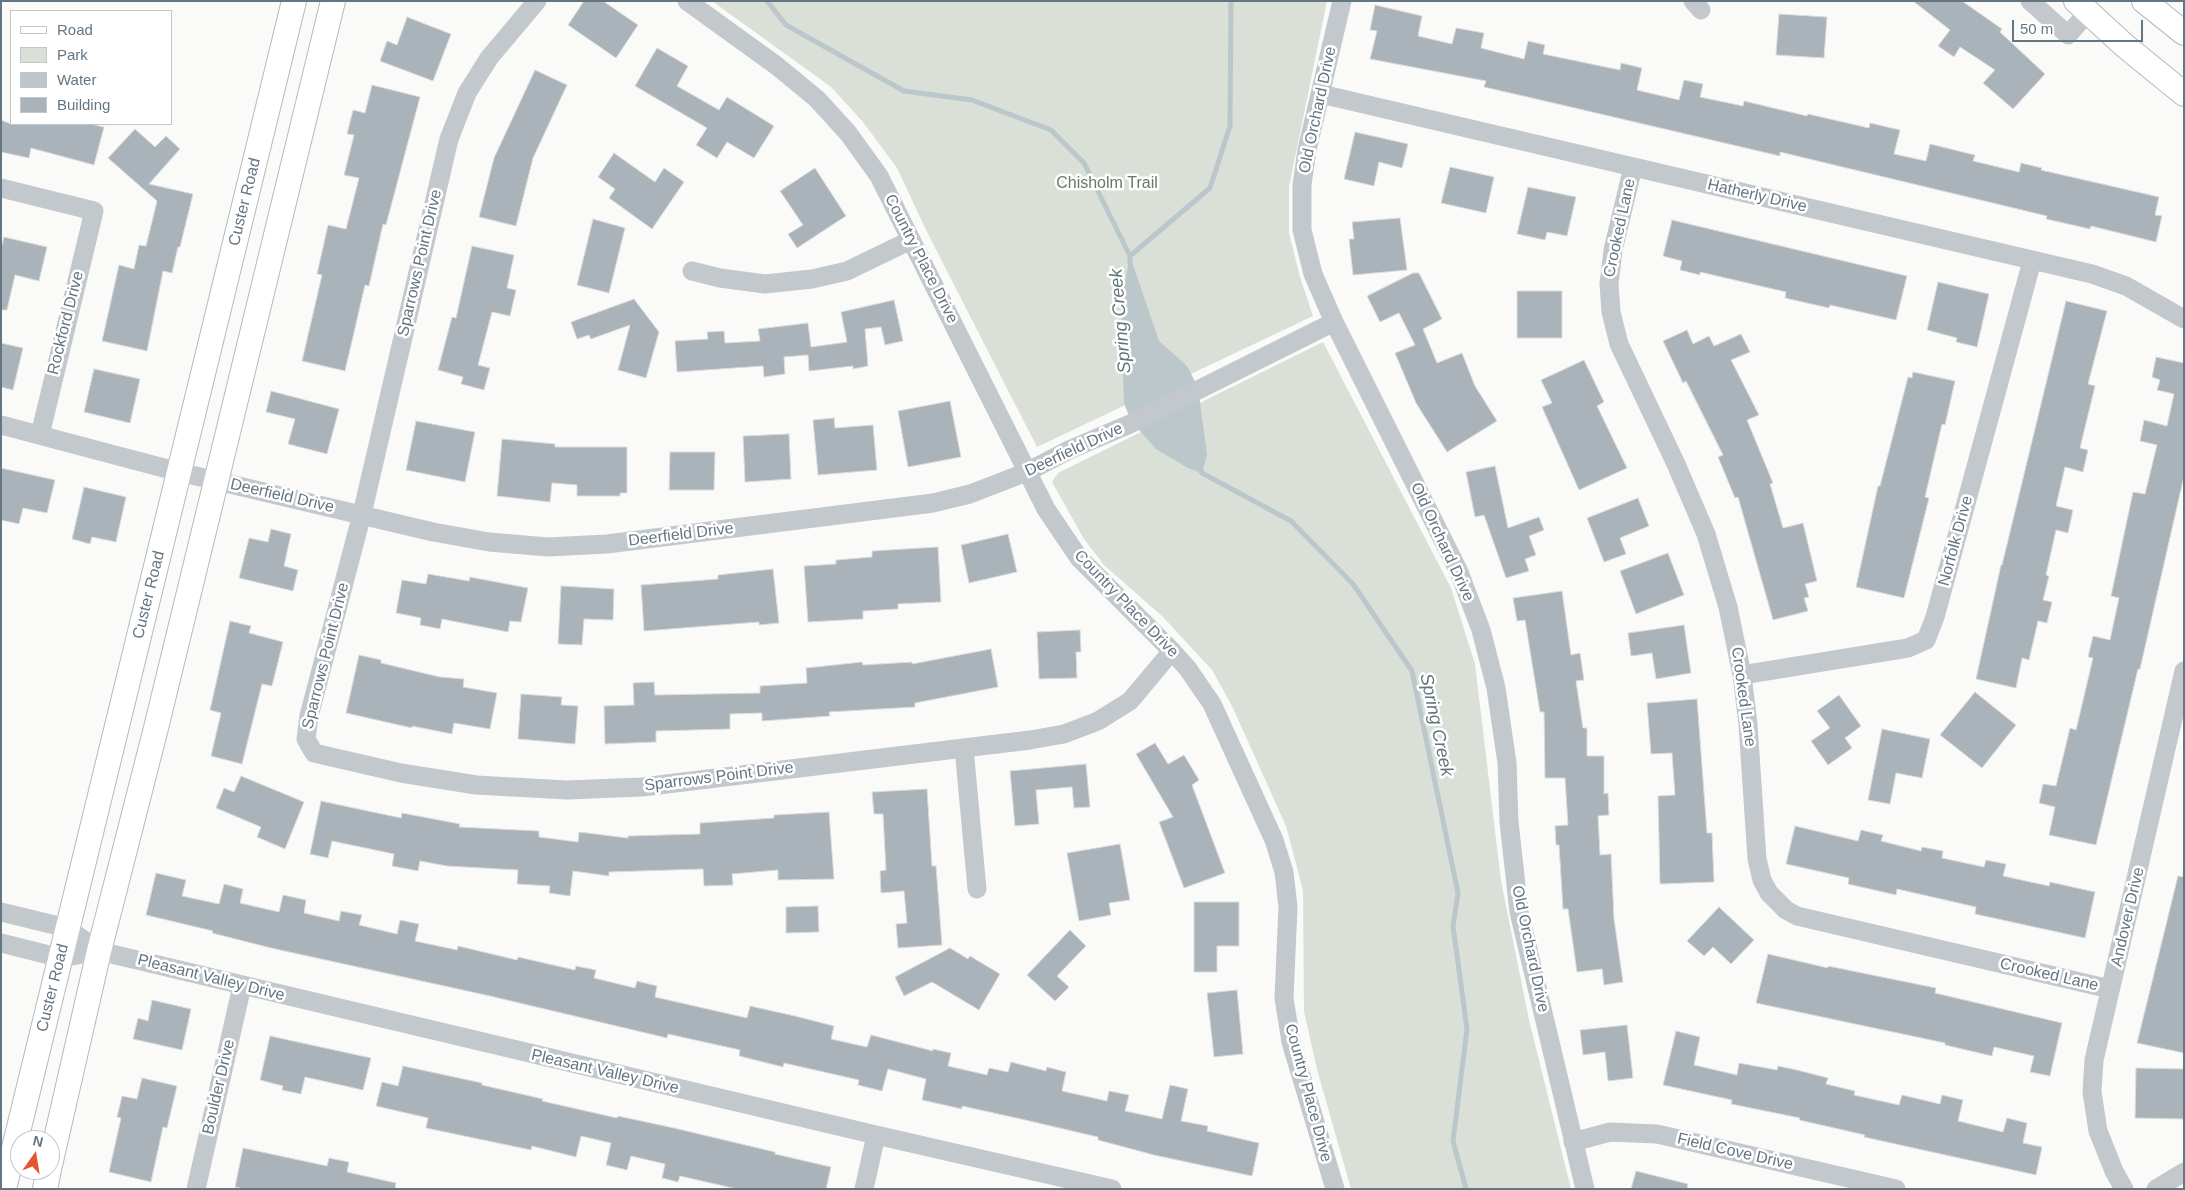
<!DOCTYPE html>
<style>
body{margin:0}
#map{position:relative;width:2185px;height:1190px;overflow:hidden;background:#fafaf8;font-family:Helvetica,sans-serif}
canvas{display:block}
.frame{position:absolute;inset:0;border:2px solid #657683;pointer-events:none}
.legend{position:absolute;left:10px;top:10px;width:162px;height:115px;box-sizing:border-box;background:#fff;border:1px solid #c1c8cd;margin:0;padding:6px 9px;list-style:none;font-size:15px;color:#657683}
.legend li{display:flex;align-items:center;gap:10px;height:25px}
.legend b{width:25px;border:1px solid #c1c8cd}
.north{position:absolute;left:10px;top:1130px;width:50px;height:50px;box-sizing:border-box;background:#fff;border:1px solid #c1c8cd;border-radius:50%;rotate:13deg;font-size:14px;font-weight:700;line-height:20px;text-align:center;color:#657683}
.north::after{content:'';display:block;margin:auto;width:18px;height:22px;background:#e4572e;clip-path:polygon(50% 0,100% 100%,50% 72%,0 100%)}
.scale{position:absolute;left:2012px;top:20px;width:131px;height:22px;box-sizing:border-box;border:2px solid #657683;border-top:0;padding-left:6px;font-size:15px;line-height:18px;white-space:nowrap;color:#657683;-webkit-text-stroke:4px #fff;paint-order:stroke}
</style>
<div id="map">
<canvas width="2185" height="1190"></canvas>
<div class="frame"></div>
<ul class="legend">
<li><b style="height:6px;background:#fff"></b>Road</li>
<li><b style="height:14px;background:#dadfd7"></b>Park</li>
<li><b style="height:14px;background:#bbc7cb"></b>Water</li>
<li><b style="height:14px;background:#aab3b9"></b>Building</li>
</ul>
<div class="north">N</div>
<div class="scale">50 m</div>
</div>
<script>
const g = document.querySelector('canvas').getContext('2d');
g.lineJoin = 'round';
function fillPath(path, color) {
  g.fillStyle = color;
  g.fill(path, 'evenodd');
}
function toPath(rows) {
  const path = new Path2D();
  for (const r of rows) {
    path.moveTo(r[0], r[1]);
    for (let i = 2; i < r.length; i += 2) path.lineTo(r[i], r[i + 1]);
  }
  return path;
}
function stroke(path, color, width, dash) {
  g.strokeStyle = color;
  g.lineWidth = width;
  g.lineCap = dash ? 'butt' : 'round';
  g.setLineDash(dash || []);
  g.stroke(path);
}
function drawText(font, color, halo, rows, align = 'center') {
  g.font = font + ' Helvetica,sans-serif';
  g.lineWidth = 5;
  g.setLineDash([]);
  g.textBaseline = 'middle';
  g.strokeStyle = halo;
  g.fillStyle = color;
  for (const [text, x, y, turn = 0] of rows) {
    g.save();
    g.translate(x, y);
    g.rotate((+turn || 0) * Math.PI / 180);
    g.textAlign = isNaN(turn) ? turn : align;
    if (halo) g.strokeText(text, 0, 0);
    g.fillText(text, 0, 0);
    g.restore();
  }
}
fillPath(toPath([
 [712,1,1327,1,1289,187,1289,233,1300,277,1313,316,1037,447,928,234,897,168,863,122,831,87],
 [1323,342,1451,588,1475,664,1501,881,1529,1020,1571,1189,1351,1189,1318,1073,1304,1012,1303,890,1286,826,1232,706,1212,670,1163,617,1104,565,1084,539,1052,482,1058,473]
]), '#dadfd7');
fillPath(toPath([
 [1130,256,1159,341,1187,366,1198,387,1207,455,1202,473,1188,468,1156,449,1131,421,1124,403,1121,301]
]), '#bbc7cb');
stroke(toPath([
 [767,1,786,25,904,91,972,100,1051,130,1084,163,1130,256,1130,262],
 [1130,256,1210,188,1230,126,1231,1],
 [1199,469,1202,473,1291,521,1353,584,1412,671,1458,893,1453,926,1467,1029,1453,1141,1466,1189]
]), '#bbc7cb', 5);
const building = toPath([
 [584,1,603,1,638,25,616,58,568,25,584,1],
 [1913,1,1962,1,2002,29,2000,32,2045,74,2013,109,1983,83,1995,70,1960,47,1954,57,1938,46,1950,30,1913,1],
 [1375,5,1422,16,1418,36,1452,44,1456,28,1484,33,1481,48,1524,59,1528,41,1545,45,1543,54,1620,70,1621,63,1642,68,1637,90,1679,100,1684,80,1703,84,1700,97,1743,106,1744,101,1807,116,1808,114,1869,128,1870,123,1900,130,1894,154,1926,161,1930,144,1975,155,1973,161,2019,172,2021,163,2042,168,2041,170,2159,197,2155,215,2162,216,2156,242,2091,226,2090,229,2046,219,2047,216,1780,152,1780,156,1532,98,1484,87,1486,81,1370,59,1377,31,1370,30,1375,5],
 [1779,14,1827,17,1824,58,1776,55,1779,14],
 [407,17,451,34,433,81,380,61,387,41,397,45,407,17],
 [657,48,688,66,677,86,719,110,727,97,774,126,754,158,727,142,717,158,696,145,707,128,635,86,657,48],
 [535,70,567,85,533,158,516,226,479,217,494,158,535,70],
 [372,85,420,97,386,225,383,224,369,286,365,285,345,371,302,361,322,275,317,274,328,225,346,229,359,178,344,175,354,135,347,134,353,110,365,113,372,85],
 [1,120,11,124,90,124,104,127,94,165,31,148,29,158,1,152,1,120],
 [135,129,155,147,166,136,180,149,149,184,193,194,180,247,178,247,172,273,163,271,147,351,102,341,119,265,134,269,139,245,146,246,157,201,108,158,135,129],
 [1355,132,1408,144,1402,168,1379,162,1374,186,1344,179,1355,132],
 [614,153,655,182,664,168,684,182,652,229,609,198,615,189,598,177,614,153],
 [1450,167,1494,177,1486,213,1441,203,1450,167],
 [815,168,846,216,797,248,788,234,803,225,780,191,815,168],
 [1528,187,1576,197,1567,236,1547,232,1545,240,1517,234,1528,187],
 [1400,218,1407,270,1353,275,1349,239,1354,239,1352,222,1400,218],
 [593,219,625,228,609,293,577,285,593,219],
 [1672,220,1907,276,1896,320,1830,305,1829,308,1785,298,1786,292,1700,272,1700,275,1680,270,1682,261,1663,256,1672,220],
 [4,237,47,247,39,281,15,275,7,310,1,310,1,249,4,237],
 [472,246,514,255,507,288,516,290,510,316,492,312,478,365,490,368,484,390,461,384,463,377,438,370,452,317,456,318,472,246],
 [1413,273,1419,273,1442,319,1423,329,1437,363,1462,353,1475,386,1497,421,1447,452,1416,403,1395,353,1415,345,1399,313,1380,322,1367,296,1413,273],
 [1938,282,1989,294,1977,347,1956,342,1957,338,1927,330,1938,282],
 [1517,291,1562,291,1562,338,1517,338,1517,291],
 [634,299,659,332,646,378,618,370,630,325,591,339,589,335,577,339,571,322,634,299],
 [894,300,903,341,885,345,881,327,865,329,868,366,853,369,853,366,809,371,808,355,784,357,785,374,764,377,763,366,677,372,675,341,708,339,707,332,724,331,725,343,760,341,758,329,808,323,811,347,847,342,841,312,894,300],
 [2066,301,2107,311,2088,384,2095,386,2080,448,2088,450,2083,472,2065,467,2056,506,2073,510,2068,533,2056,530,2046,575,2049,576,2043,600,2052,602,2047,623,2038,621,2029,660,2022,658,2016,688,1976,679,2001,565,2002,565,2066,301],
 [1687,330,1693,344,1709,336,1714,346,1741,334,1750,352,1731,360,1759,415,1747,420,1773,483,1770,484,1783,528,1803,523,1817,581,1805,584,1809,597,1804,598,1808,611,1773,620,1738,497,1735,498,1718,457,1723,455,1686,381,1683,383,1663,341,1687,330],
 [1,343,23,348,13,390,1,387,1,343],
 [2156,357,2184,363,2184,476,2140,669,2138,669,2096,845,2049,835,2055,807,2039,803,2043,784,2056,786,2070,728,2076,730,2093,658,2088,657,2093,636,2110,640,2119,598,2111,596,2133,492,2145,494,2157,445,2140,441,2144,420,2167,426,2174,394,2157,390,2160,380,2152,377,2156,357],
 [1584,360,1604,402,1597,406,1627,468,1579,490,1542,407,1552,403,1541,380,1584,360],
 [94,369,140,379,130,423,84,412,94,369],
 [1913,372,1955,381,1945,425,1942,424,1925,497,1929,498,1904,598,1856,587,1878,486,1880,486,1908,377,1912,378,1913,372],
 [271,391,339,409,327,454,288,444,295,419,266,412,271,391],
 [950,401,961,457,908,467,898,411,950,401],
 [834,418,835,428,873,425,877,470,818,475,813,420,834,418],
 [416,421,475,432,465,482,406,470,416,421],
 [789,434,791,479,745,482,743,436,789,434],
 [502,439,555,444,555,447,627,447,627,493,620,493,620,496,577,496,577,485,552,483,550,502,497,496,502,439],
 [670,452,715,452,714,490,669,490,670,452],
 [1495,466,1508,528,1539,517,1544,530,1529,536,1536,555,1525,559,1529,571,1506,578,1484,515,1475,517,1466,472,1495,466],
 [1,468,55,480,47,513,23,508,19,524,1,520,1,468],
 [84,487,126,497,116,542,92,537,90,544,72,539,84,487],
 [1638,498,1649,526,1620,538,1626,554,1604,562,1587,518,1638,498],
 [271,529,291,534,284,566,298,570,293,591,239,578,249,538,268,542,271,529],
 [1008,534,1017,572,969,583,961,545,1008,534],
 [938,547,941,602,898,604,898,609,863,611,863,619,808,622,804,566,836,564,836,560,872,557,872,551,938,547],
 [1668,553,1684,595,1636,614,1620,571,1668,553],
 [773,569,779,623,759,625,759,622,644,631,641,585,718,579,718,575,773,569],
 [428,574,469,581,470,577,528,588,521,622,510,621,508,632,442,619,440,629,420,625,421,618,396,613,402,580,426,584,428,574],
 [561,586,614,589,613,620,584,619,582,645,558,644,561,586],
 [1562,591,1571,655,1580,653,1584,680,1576,681,1583,728,1587,728,1587,756,1604,756,1604,794,1608,793,1609,815,1598,816,1600,855,1611,854,1614,919,1623,982,1604,985,1602,969,1577,972,1568,909,1563,909,1559,845,1556,845,1555,826,1568,825,1565,778,1545,778,1544,712,1540,712,1525,620,1517,621,1513,598,1562,591],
 [230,621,251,626,249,633,283,642,272,686,262,684,242,764,211,756,221,713,210,710,230,621],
 [1684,625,1691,673,1656,679,1652,653,1631,656,1628,633,1684,625],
 [1080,630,1081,652,1076,652,1077,678,1039,679,1037,632,1080,630],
 [991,649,998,687,915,703,915,707,829,712,830,716,762,721,762,713,730,714,730,729,656,731,656,742,605,744,604,706,634,705,633,683,654,682,655,695,760,693,760,686,807,683,806,668,862,662,863,665,912,662,912,664,991,649],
 [359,655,381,660,381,663,440,677,464,679,463,687,497,693,490,729,454,723,452,734,412,726,412,728,346,713,359,655],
 [1975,692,2016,725,1982,768,1940,735,1975,692],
 [521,694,562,697,561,705,578,706,575,744,518,739,521,694],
 [1839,695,1861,726,1845,738,1852,748,1828,765,1811,741,1830,728,1817,711,1839,695],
 [1697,699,1707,833,1712,833,1714,882,1660,884,1658,796,1675,795,1672,753,1651,754,1647,703,1697,699],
 [1882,729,1930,739,1922,778,1896,773,1890,804,1868,800,1882,729],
 [1155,743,1168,764,1184,755,1199,780,1192,785,1225,873,1184,888,1159,822,1173,817,1136,754,1155,743],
 [1086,764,1090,807,1074,808,1072,787,1036,790,1039,824,1015,826,1010,771,1086,764],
 [241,776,304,802,285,849,257,837,261,827,216,808,224,788,234,792,241,776],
 [927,789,932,866,936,866,942,945,898,948,896,924,907,923,904,891,881,893,880,871,886,870,883,814,874,814,872,792,927,789],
 [321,801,401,818,402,813,460,824,459,827,539,831,539,837,578,842,579,832,628,838,628,836,700,834,700,823,774,818,774,815,829,812,834,879,778,880,778,870,732,874,733,885,704,886,703,869,609,872,609,876,573,871,570,896,549,893,550,886,517,884,518,870,447,866,420,861,418,871,392,866,394,854,332,841,328,858,310,854,321,801],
 [1795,826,1858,841,1861,830,1883,835,1881,841,1921,851,1922,847,1943,851,1942,858,1984,867,1986,860,2006,864,2003,876,2049,886,2050,882,2095,892,2085,938,1975,914,1976,907,1897,889,1896,895,1848,884,1849,878,1786,864,1795,826],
 [1120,844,1130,900,1109,903,1111,915,1079,921,1067,853,1120,844],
 [156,873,186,880,182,896,219,904,224,884,243,889,240,903,279,912,283,895,306,900,304,913,339,921,341,911,362,915,359,925,397,934,400,920,419,924,415,941,457,950,458,946,517,960,518,957,575,970,576,966,596,970,594,978,635,988,637,981,657,986,655,997,747,1018,750,1006,795,1016,834,1026,831,1039,867,1047,871,1035,933,1051,933,1049,951,1053,948,1066,987,1075,989,1068,1008,1072,1011,1062,1046,1071,1047,1067,1066,1072,1062,1091,1107,1101,1109,1091,1129,1095,1125,1111,1162,1119,1170,1085,1188,1089,1181,1121,1208,1126,1207,1131,1259,1143,1252,1176,1154,1155,1098,1140,1098,1137,1021,1119,962,1106,962,1109,922,1100,926,1079,888,1069,882,1091,858,1085,859,1080,784,1063,783,1067,739,1056,740,1050,668,1034,667,1038,490,996,271,948,212,933,213,931,146,915,156,873],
 [2178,876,2184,877,2184,1053,2137,1043,2178,876],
 [1194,902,1239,902,1239,946,1217,946,1217,972,1194,972,1194,902],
 [818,906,819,932,786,933,786,907,818,906],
 [1719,907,1754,940,1731,964,1713,947,1704,956,1687,941,1719,907],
 [1070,930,1086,946,1057,976,1069,987,1055,1001,1027,975,1070,930],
 [950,948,968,959,970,956,1000,974,979,1010,932,982,904,996,895,977,950,948],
 [1768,954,1828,968,1828,966,1936,988,1935,993,2062,1023,2050,1076,2030,1072,2034,1056,1994,1047,1992,1056,1945,1045,1945,1043,1756,1003,1768,954],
 [1237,990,1243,1054,1214,1057,1207,993,1237,990],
 [152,1000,191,1009,182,1050,133,1039,138,1018,148,1021,152,1000],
 [1627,1025,1633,1078,1608,1081,1605,1052,1583,1055,1580,1030,1627,1025],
 [1676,1031,1700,1037,1694,1065,1737,1075,1739,1063,1777,1070,1778,1066,1797,1070,1828,1078,1826,1084,1855,1091,1854,1095,1899,1105,1902,1095,1940,1104,1942,1095,1963,1100,1958,1121,2003,1132,2007,1118,2027,1123,2023,1143,2042,1147,2036,1175,1864,1137,1865,1135,1799,1120,1800,1118,1731,1104,1732,1100,1663,1085,1676,1031],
 [270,1036,371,1058,363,1090,305,1077,301,1094,282,1090,283,1086,260,1080,270,1036],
 [403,1066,482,1083,482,1085,543,1099,542,1101,617,1118,618,1116,674,1128,775,1152,775,1154,831,1167,826,1189,737,1189,680,1176,678,1182,662,1178,665,1164,631,1156,627,1170,606,1165,611,1143,581,1136,576,1157,532,1146,531,1150,426,1128,428,1118,376,1106,382,1082,398,1086,403,1066],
 [2136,1068,2184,1069,2184,1119,2135,1118,2136,1068],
 [142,1078,177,1086,167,1128,163,1127,151,1182,109,1172,121,1118,117,1117,122,1096,137,1099,142,1078],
 [243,1148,327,1166,329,1158,349,1162,347,1172,396,1183,395,1189,244,1189,235,1187,243,1148],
 [1636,1171,1688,1184,1687,1189,1631,1189,1636,1171]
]);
fillPath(building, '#aab3b9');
stroke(building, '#dcdcda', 1);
const major = toPath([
 [2076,1,2125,46,2184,94],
 [2144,1,2184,33],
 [50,1165,99,951,156,728,333,1],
 [4,1189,294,1],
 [45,1189,49,1170]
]);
stroke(major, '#b5babe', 26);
stroke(toPath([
 [537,1,489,58,467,93,449,139,362,514,309,716,306,739,314,753,401,773,476,785,567,790,642,787,1030,740,1064,734,1098,721,1130,701,1172,651],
 [687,1,777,66,817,99,848,133,879,176,1046,509,1079,558,1172,651,1188,669,1212,704,1274,840,1284,872,1288,907,1284,998,1291,1042,1335,1189],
 [1342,1,1307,150,1302,185,1302,230,1313,274,1334,322,1459,572,1481,630,1496,688,1507,763,1509,822,1519,912,1585,1189],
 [1693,1,1701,10],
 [2030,1,2068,35,2088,12],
 [1321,94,2092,274,2126,286,2184,319],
 [1633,167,1613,250,1609,284,1611,312,1619,344,1676,464,1706,534,1728,607,1742,675,1748,724,1757,859,1762,880,1769,893,1786,910,1797,916,2110,989],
 [1,188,94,211,40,435],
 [692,271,720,278,765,284,812,279,847,271,911,240],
 [1,425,179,472,433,532,489,542,548,547,607,544,933,503,970,494,1027,472,1069,450,1130,424,1334,322],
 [1742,675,1908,648,1926,640,1935,617,2032,261],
 [964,748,977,889],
 [1,912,67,928,99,951],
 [1,943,61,958,99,951,876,1135,1112,1189],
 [1573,1142,1610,1132,1657,1134,1896,1189],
 [196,1189,242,986],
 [864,1189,876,1135],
 [2124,1189,2114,1171,2098,1131,2092,1092,2094,1060,2184,671],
 [2156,1189,2184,1172]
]), '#c3c8cc', 19);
stroke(major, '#fff', 24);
drawText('16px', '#657683', '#fff', [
 ["Old Orchard Drive",1318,110,-78],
 ["Hatherly Drive",1757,196,13],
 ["Custer Road",245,202,-76],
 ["Crooked Lane",1620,228,-78],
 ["Country Place Drive",921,259,63],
 ["Sparrows Point Drive",420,263,-77],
 ["Rockford Drive",66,323,-76],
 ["Deerfield Drive",1074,450,-25],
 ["Deerfield Drive",282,496,13],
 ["Deerfield Drive",681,535,-7],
 ["Norfolk Drive",1956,541,-75],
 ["Old Orchard Drive",1442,542,65],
 ["Custer Road",149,595,-76],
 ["Country Place Drive",1126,604,46],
 ["Sparrows Point Drive",326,656,-76],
 ["Crooked Lane",1743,697,82],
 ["Sparrows Point Drive",719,777,-7],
 ["Andover Drive",2128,917,-77],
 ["Old Orchard Drive",1530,949,78],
 ["Crooked Lane",2049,975,13],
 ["Pleasant Valley Drive",211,978,14],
 ["Custer Road",53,988,-76],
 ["Pleasant Valley Drive",605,1072,13],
 ["Boulder Drive",219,1087,-77],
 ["Country Place Drive",1308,1093,75],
 ["Field Cove Drive",1735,1152,13]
]);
drawText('16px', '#687a64', '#fff', [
 ["Chisholm Trail",1107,184]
]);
drawText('italic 18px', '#60757c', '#fff', [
 ["Spring Creek",1121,321,-95],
 ["Spring Creek",1436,725,78]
]);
</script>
